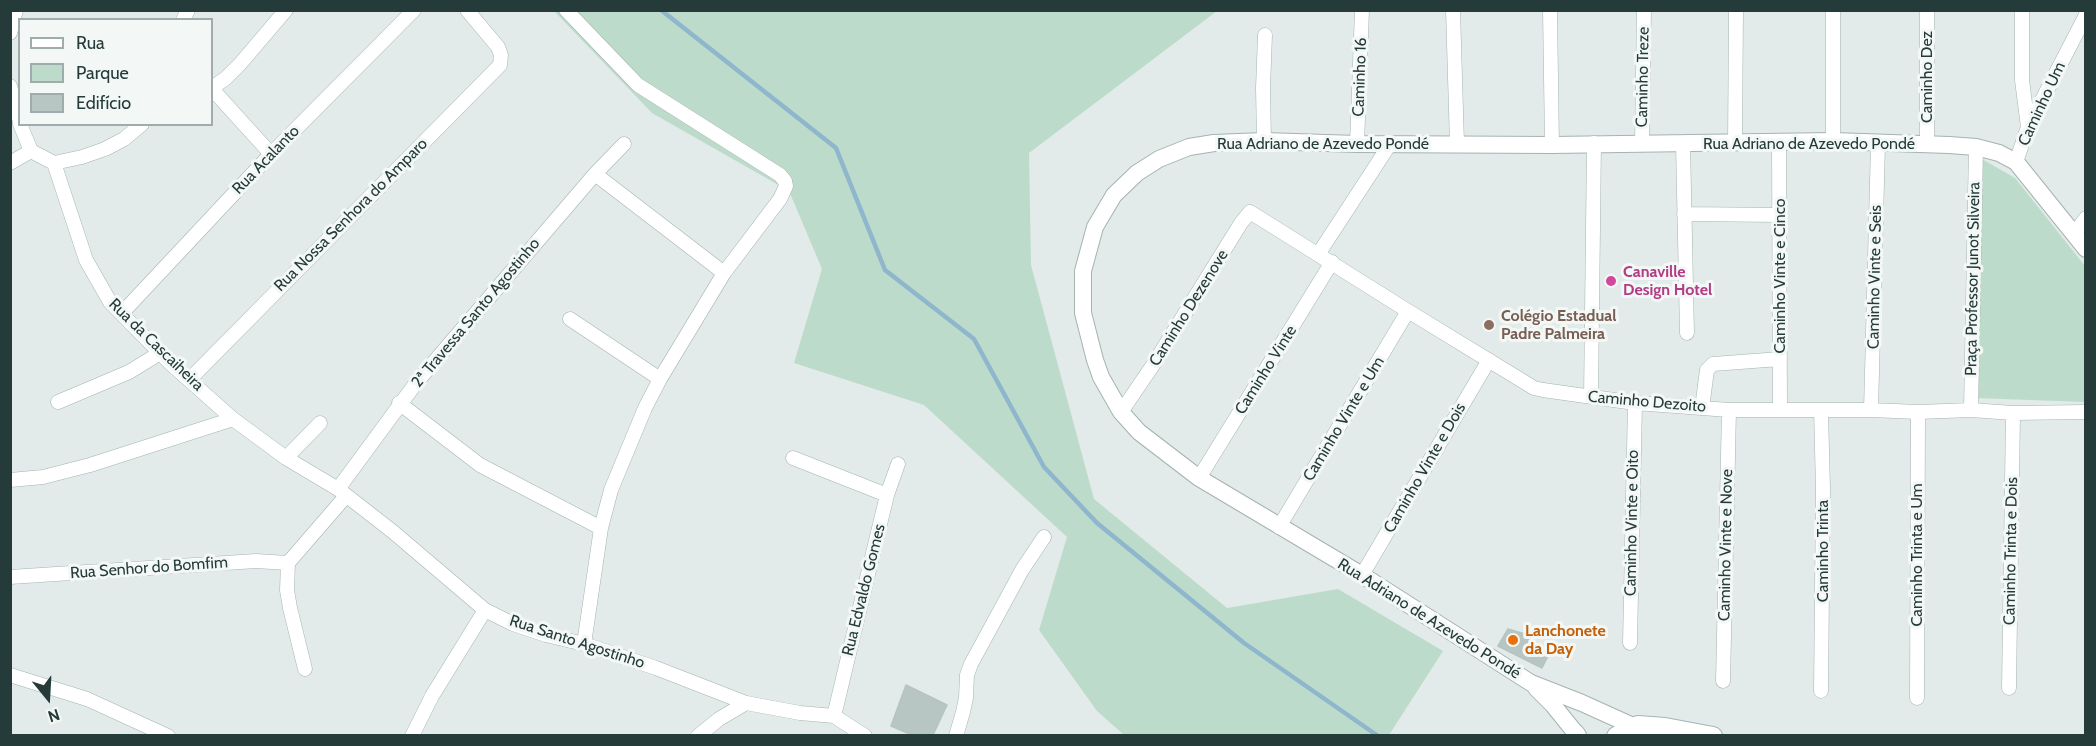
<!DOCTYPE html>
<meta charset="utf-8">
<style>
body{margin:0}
#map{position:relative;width:2096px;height:746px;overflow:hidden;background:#e2ebe9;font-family:Cabin,sans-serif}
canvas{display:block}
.frame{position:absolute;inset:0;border:12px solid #243b3a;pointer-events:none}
.legend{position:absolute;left:18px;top:18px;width:195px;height:108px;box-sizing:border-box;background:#f3f8f6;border:2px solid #a0acab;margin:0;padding:8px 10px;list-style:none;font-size:18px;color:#243b3a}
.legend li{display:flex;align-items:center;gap:12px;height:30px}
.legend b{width:30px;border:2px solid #a0acab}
.north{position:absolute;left:18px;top:668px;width:60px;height:60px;-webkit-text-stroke:4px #f3f8f6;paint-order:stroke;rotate:162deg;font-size:16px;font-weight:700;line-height:24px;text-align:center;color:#243b3a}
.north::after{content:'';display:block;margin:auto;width:21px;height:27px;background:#243b3a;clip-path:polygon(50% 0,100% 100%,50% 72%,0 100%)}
</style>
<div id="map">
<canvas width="2096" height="746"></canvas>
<div class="frame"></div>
<ul class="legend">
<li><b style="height:8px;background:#fff"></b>Rua</li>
<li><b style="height:16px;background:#bddbcb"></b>Parque</li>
<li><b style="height:16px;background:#b8c6c3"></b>Edifício</li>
</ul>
<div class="north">N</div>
</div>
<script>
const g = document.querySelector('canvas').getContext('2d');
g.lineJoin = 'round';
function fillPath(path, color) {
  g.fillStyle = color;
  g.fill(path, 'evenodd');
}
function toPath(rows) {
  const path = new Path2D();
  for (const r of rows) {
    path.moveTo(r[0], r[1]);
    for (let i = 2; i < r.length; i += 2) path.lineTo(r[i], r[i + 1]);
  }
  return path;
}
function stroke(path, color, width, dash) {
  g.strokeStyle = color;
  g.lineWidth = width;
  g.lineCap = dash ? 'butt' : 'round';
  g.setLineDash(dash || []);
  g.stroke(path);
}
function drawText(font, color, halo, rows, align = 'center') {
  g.font = font + ' Cabin,sans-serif';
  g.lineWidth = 6;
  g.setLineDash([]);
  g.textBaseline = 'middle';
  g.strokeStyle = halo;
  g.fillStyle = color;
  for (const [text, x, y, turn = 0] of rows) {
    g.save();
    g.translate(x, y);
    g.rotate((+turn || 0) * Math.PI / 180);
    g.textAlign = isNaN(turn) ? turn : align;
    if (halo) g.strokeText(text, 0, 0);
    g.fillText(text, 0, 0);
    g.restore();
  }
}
fillPath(toPath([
 [554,11,1217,11,1029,153,1031,265,1094,499,1227,608,1338,589,1443,651,1389,735,1124,735,1097,711,1039,630,1067,537,924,405,794,363,822,269,789,191,652,113],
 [1982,159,2015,178,2085,266,2086,402,1975,398]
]), '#bddbcb');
stroke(toPath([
 [661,10,836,148,885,270,974,339,1044,467,1097,523,1244,643,1378,736]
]), '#8eb6cc', 4.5);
const building = toPath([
 [1508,629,1535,637,1532,646,1549,654,1542,668,1498,646,1508,629],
 [906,685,947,705,933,735,912,735,891,726,906,685]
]);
fillPath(building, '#b8c6c3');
stroke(building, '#b5c4c1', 1.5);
const minor = toPath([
 [566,10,638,85,780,175,785,181,786,186,780,199,724,273,660,379,645,408,611,490,601,528,584,644],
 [1453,10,1457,144],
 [1550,10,1552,145],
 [1833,10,1833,141],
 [2022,10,2022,80,2028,127],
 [183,20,188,10],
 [10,33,16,10],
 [10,86,20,122],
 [212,88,226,78,240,64,286,10],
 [212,89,271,154],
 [20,124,31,151,54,163,86,260,110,302,171,364,233,419,286,458,338,489,392,531,485,610,513,624,546,635,584,644,656,668,746,703],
 [1264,141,1263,88,1265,35],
 [1642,143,1644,10],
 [1735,143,1736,10],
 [1779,143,1780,410],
 [1357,144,1362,10],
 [1683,144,1687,333],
 [1927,144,1927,10],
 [2016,162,2028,127,2086,15],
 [10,163,31,151],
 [54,163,82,157,105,149,124,139,142,124],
 [595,174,724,273],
 [1684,214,1780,215],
 [2074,234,2086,218],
 [1319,253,1390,144],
 [122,313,271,154,414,10],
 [570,319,660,379],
 [190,379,500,65,501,55,498,47,467,10],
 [1591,397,1594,143],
 [58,402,129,372,160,353],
 [399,403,480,465,601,528],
 [1702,408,1707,370,1713,364,1780,359],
 [1871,410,1878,144],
 [1971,410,1976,147],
 [1121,412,1153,365,1241,223,1250,212,1408,311,1534,388,1543,390,1635,403,1729,410,1871,410,1918,412,1971,410,2013,413,2086,412],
 [286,458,320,423],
 [793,458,887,495],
 [1199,478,1332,262],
 [10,480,43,477,90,465,233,419],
 [338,489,416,383,595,174,624,144],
 [1279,527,1408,311],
 [1362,575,1489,360],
 [10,577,256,561,288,563],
 [1630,643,1635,403],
 [305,669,290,608,287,590,288,563,346,496],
 [10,675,87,699,168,736],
 [1723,681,1729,410],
 [2009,688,2013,413],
 [1821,691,1823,489,1821,410],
 [1917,698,1918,412],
 [834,716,887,495,898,464],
 [412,736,432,696,485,610],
 [698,736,719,719,746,703,800,713,834,716,865,736],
 [956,736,963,712,966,698,967,675,971,664,1022,570,1044,537]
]);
const tertiary = toPath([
 [1536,688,1553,705,1578,736],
 [1649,736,1644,731,1582,703,1531,683,1362,575,1199,478,1139,432,1121,412,1101,377,1095,360,1083,313,1083,271,1095,227,1114,195,1137,173,1159,159,1189,147,1214,143,1264,141,1357,144,1552,145,1833,141,1949,145,1976,147,1999,153,2016,162,2086,249]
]);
const secondary = toPath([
 [1576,734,1577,736],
 [1616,736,1638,725,1665,727,1713,736]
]);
stroke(minor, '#a5b3b1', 15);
stroke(tertiary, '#a5b3b1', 18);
stroke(secondary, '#a2b6b3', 20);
stroke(minor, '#fff', 14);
stroke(tertiary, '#fff', 16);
stroke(secondary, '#fff', 18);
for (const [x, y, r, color] of [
 [1611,281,6,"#d1479c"],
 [1489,325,6,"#8d6e63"],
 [1513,640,6,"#e8710a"]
]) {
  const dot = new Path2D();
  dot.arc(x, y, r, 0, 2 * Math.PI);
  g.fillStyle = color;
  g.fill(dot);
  stroke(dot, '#f3f8f6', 2);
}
drawText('16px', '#243b3a', '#f3f8f6', [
 ["Caminho 16",1360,77,-88],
 ["Caminho Treze",1643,77,-89],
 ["Caminho Dez",1927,77,-90],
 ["Caminho Um",2042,104,-65],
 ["Rua Adriano de Azevedo Pondé",1323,144],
 ["Rua Adriano de Azevedo Pondé",1809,144],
 ["Rua Acalanto",266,160,-46],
 ["Rua Nossa Senhora do Amparo",351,215,-45],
 ["Caminho Vinte e Cinco",1780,276,-90],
 ["Caminho Vinte e Seis",1875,277,-89],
 ["Praça Professor Junot Silveira",1973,279,-89],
 ["Caminho Dezenove",1189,308,-58],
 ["2ª Travessa Santo Agostinho",476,313,-50],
 ["Rua da Cascaiheira",156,345,44],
 ["Caminho Vinte",1266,370,-58],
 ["Caminho Dezoito",1647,402,5],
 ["Caminho Vinte e Um",1344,419,-59],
 ["Caminho Vinte e Dois",1425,468,-60],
 ["Caminho Vinte e Oito",1632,523,-89],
 ["Caminho Vinte e Nove",1726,545,-89],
 ["Caminho Trinta",1823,551,-90],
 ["Caminho Trinta e Dois",2011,551,-89],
 ["Caminho Trinta e Um",1917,555,-90],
 ["Rua Senhor do Bomfim",149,568,-4],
 ["Rua Edvaldo Gomes",864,590,-76],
 ["Rua Adriano de Azevedo Pondé",1429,619,32],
 ["Rua Santo Agostinho",577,642,18]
]);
drawText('bold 16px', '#b23c85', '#f3f8f6', [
 ["Canaville",1623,272],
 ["Design Hotel",1623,290]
], 'left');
drawText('bold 16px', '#785e54', '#f3f8f6', [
 ["Colégio Estadual",1501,316],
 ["Padre Palmeira",1501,334]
], 'left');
drawText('bold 16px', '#c56008', '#f3f8f6', [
 ["Lanchonete",1525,631],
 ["da Day",1525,649]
], 'left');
</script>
